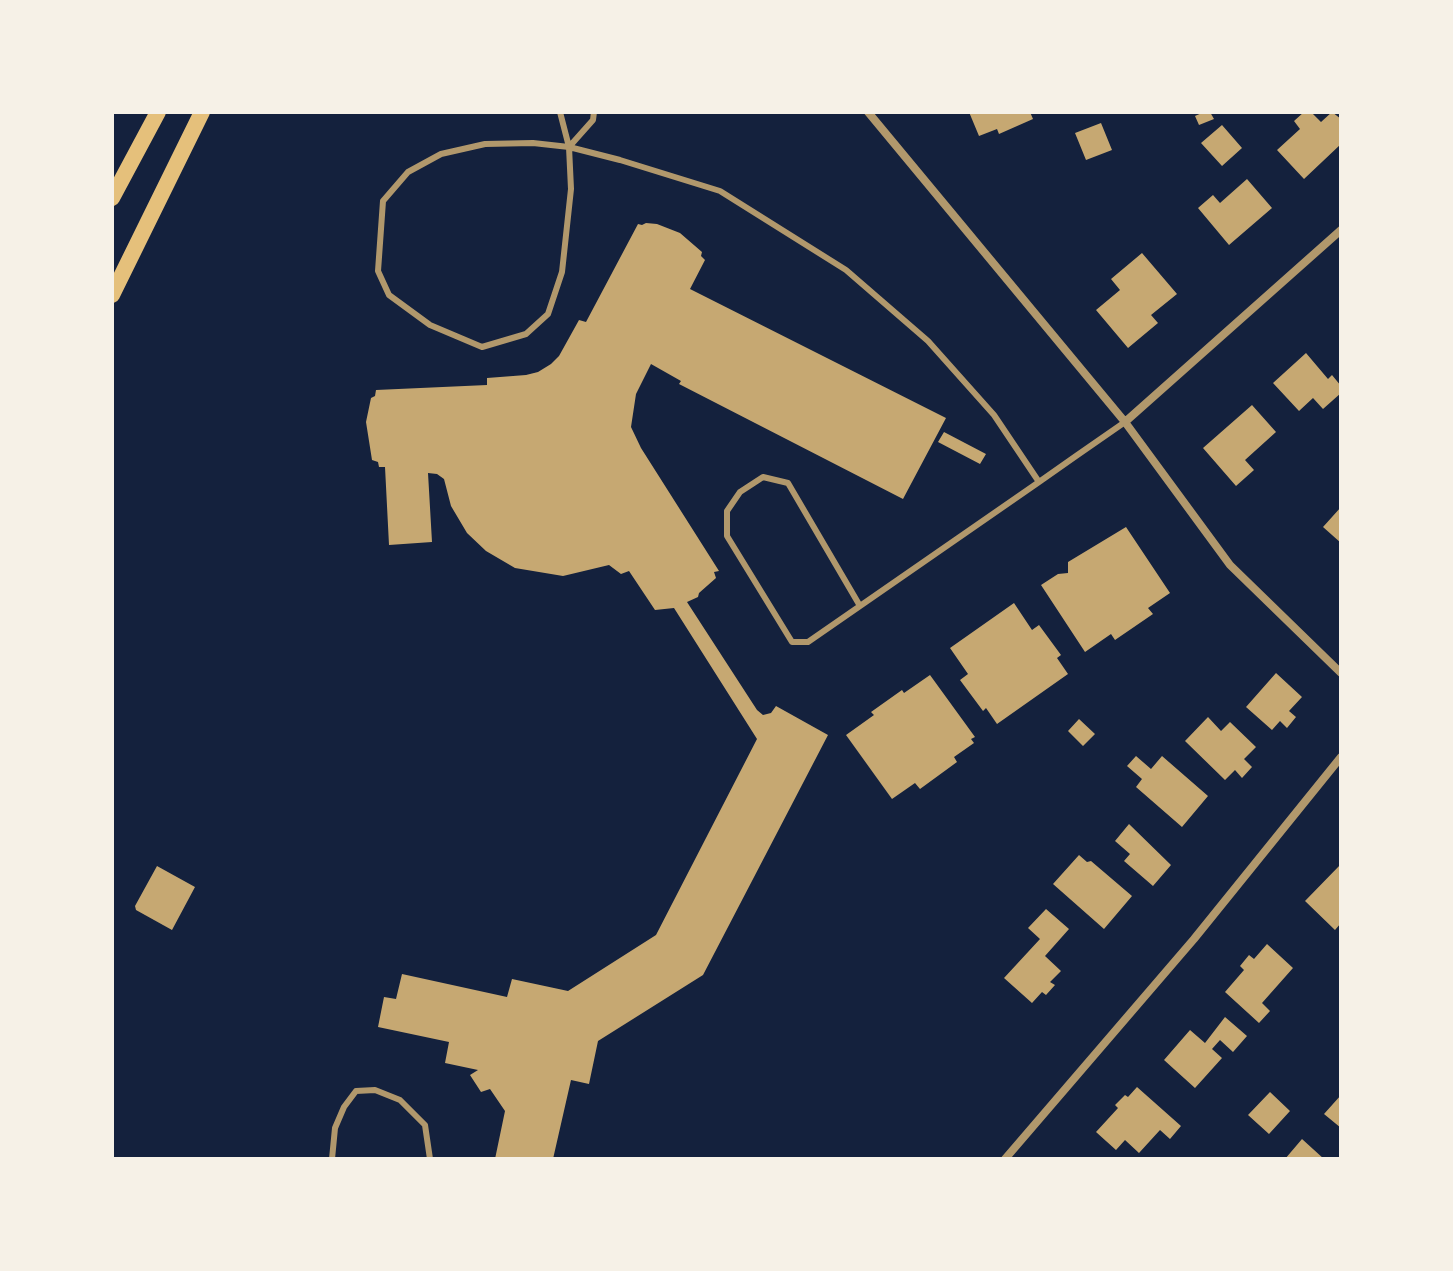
<!DOCTYPE html>
<style>
body{margin:0}
#map{position:relative;width:1453px;height:1271px;overflow:hidden;background:#14213d;font-family:"Noto Sans",sans-serif}
canvas{display:block}
.frame{position:absolute;inset:0;border:114px solid #f6f1e7;pointer-events:none}
</style>
<div id="map">
<canvas width="1453" height="1271"></canvas>
<div class="frame"></div>
</div>
<script>
const g = document.querySelector('canvas').getContext('2d');
g.lineJoin = 'round';
function fillPath(path, color) {
  g.fillStyle = color;
  g.fill(path, 'evenodd');
}
function toPath(rows) {
  const path = new Path2D();
  for (const r of rows) {
    path.moveTo(r[0], r[1]);
    for (let i = 2; i < r.length; i += 2) path.lineTo(r[i], r[i + 1]);
  }
  return path;
}
function stroke(path, color, width, dash) {
  g.strokeStyle = color;
  g.lineWidth = width;
  g.lineCap = dash ? 'butt' : 'round';
  g.setLineDash(dash || []);
  g.stroke(path);
}
fillPath(toPath([
 [969,112,1030,112,1033,119,999,134,997,129,979,136],
 [1204,112,1210,112,1214,119,1199,125,1195,116],
 [1304,112,1311,112,1321,122,1332,112,1341,119,1341,144,1304,179,1277,150,1300,129,1294,121],
 [1101,123,1112,150,1086,160,1075,133],
 [1222,125,1242,148,1222,166,1201,143],
 [1247,179,1272,208,1229,245,1198,208,1213,195,1220,203],
 [646,223,657,224,680,233,702,252,701,256,705,260,690,289,946,418,903,499,679,384,681,381,651,364,636,394,631,427,641,448,719,571,714,572,716,578,699,593,698,597,687,602,757,710,763,715,771,713,776,706,828,735,703,975,598,1041,589,1084,571,1080,553,1159,495,1159,505,1111,490,1089,481,1092,470,1075,478,1070,445,1063,449,1042,378,1027,384,997,396,999,402,974,507,997,512,979,568,991,656,935,757,739,674,608,655,610,629,571,621,574,609,565,563,576,515,568,486,551,467,533,451,506,444,479,437,474,428,473,432,542,389,545,385,467,379,467,378,462,372,460,366,422,371,398,375,396,376,390,487,385,487,378,526,375,538,372,551,364,559,356,579,320,586,322,638,224,642,225],
 [1142,253,1177,294,1151,315,1158,323,1128,348,1096,310,1120,290,1111,279],
 [1306,353,1328,379,1332,375,1341,386,1341,393,1323,409,1313,398,1299,411,1273,383],
 [1252,405,1276,432,1245,460,1254,470,1236,486,1203,448],
 [944,432,986,454,980,464,938,442],
 [1341,507,1341,543,1323,527],
 [1126,527,1170,593,1148,608,1153,614,1115,640,1111,634,1085,652,1041,585,1058,574,1068,573,1068,562],
 [1014,603,1032,630,1039,625,1061,655,1057,658,1068,674,997,724,986,708,983,711,960,680,968,674,950,648],
 [1276,673,1302,697,1289,711,1296,717,1287,728,1280,721,1272,730,1246,707],
 [930,675,975,737,971,739,974,743,954,757,957,762,920,789,915,783,892,799,846,735,874,715,871,712,902,690,904,693],
 [1208,717,1221,731,1230,722,1256,747,1244,759,1252,767,1242,778,1235,770,1225,780,1185,741],
 [1079,719,1095,734,1083,746,1068,731],
 [1136,756,1151,769,1162,756,1208,796,1182,827,1136,787,1142,779,1127,766],
 [1129,824,1171,865,1153,886,1124,861,1130,854,1115,841],
 [1079,855,1087,862,1091,861,1132,896,1104,929,1053,884],
 [1341,864,1341,923,1335,930,1305,901],
 [157,866,195,887,172,930,136,910,135,906],
 [1046,909,1069,929,1045,956,1061,971,1050,982,1055,985,1046,995,1042,992,1032,1003,1004,978,1040,939,1028,928],
 [1267,944,1293,968,1262,1003,1270,1011,1259,1023,1225,992,1244,970,1240,966,1249,955,1254,959],
 [1225,1017,1247,1036,1233,1052,1220,1040,1212,1049,1222,1058,1195,1088,1164,1060,1190,1030,1205,1043],
 [1137,1087,1181,1126,1170,1139,1160,1130,1139,1153,1125,1140,1116,1150,1096,1132,1118,1108,1115,1105,1125,1095,1128,1097],
 [1270,1092,1290,1111,1269,1134,1248,1115],
 [1341,1095,1341,1128,1324,1114],
 [1302,1139,1324,1159,1285,1159]
]), '#c6a872');
stroke(toPath([
 [560,112,569,147,571,189,562,272,548,314,526,334,482,347,430,325,389,295,378,271,383,201,408,172,441,154,485,144,533,143,569,147,620,160,720,191,846,270,928,341,994,415,1039,482],
 [569,147,593,120,594,112],
 [860,606,788,483,763,477,740,492,727,511,727,536,792,642,808,642,860,606,1039,482,1076,456,1125,422],
 [332,1159,335,1128,344,1107,356,1091,375,1090,400,1100,425,1125,430,1159]
]), '#b1986c', 6);
stroke(toPath([
 [868,112,1125,422,1230,565,1341,673],
 [1125,422,1341,230],
 [1005,1159,1194,939,1341,757]
]), '#b1986c', 8);
stroke(toPath([
 [112,198,158,112],
 [112,295,202,112]
]), '#e5c07b', 16);
</script>
